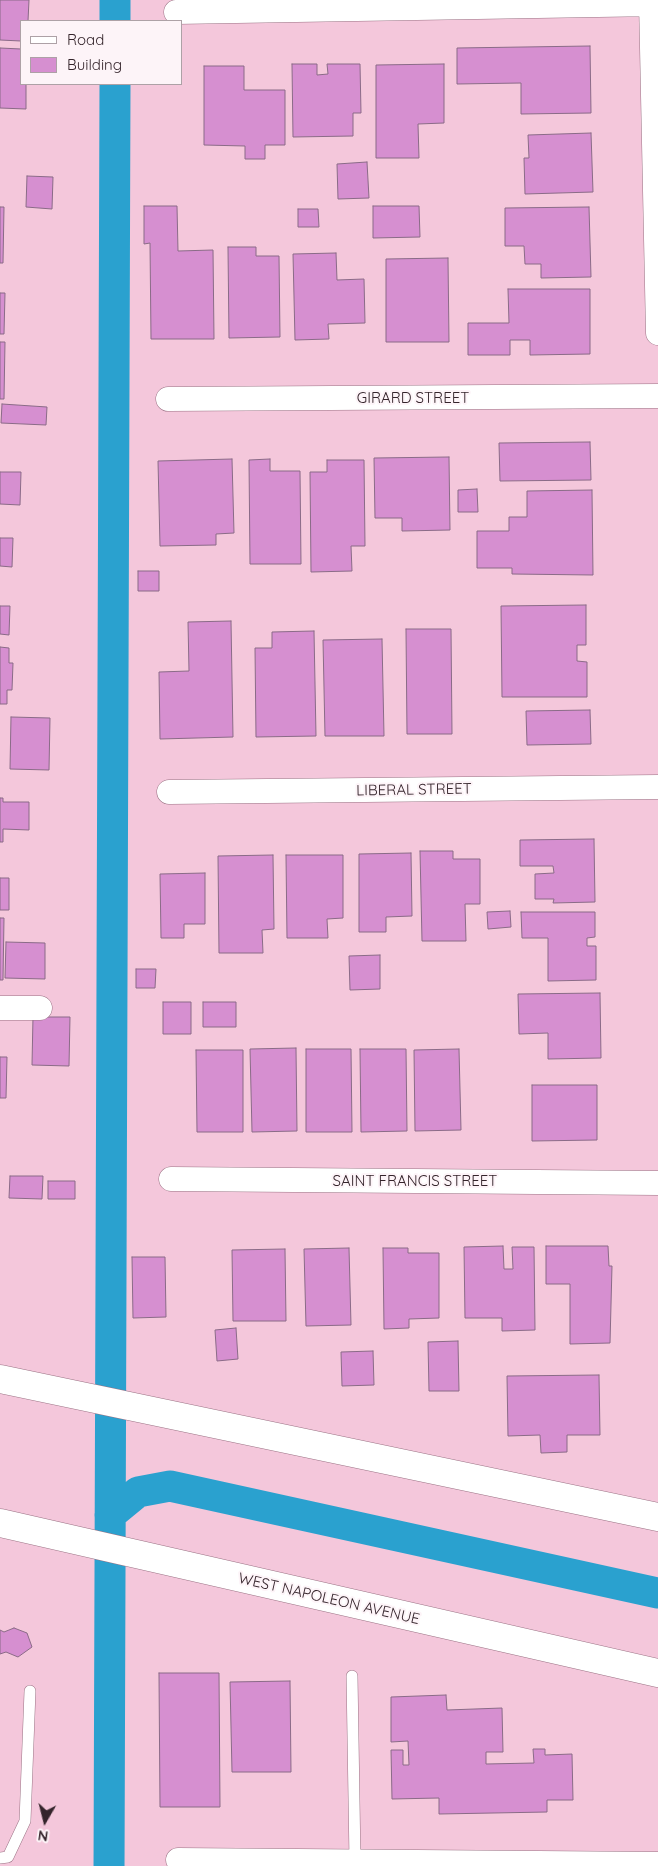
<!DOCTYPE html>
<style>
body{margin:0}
#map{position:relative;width:658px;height:1866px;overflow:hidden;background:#f4c7db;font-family:Quicksand,sans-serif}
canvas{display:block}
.legend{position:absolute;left:20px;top:20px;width:162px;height:65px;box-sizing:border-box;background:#fdf4f8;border:1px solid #ada1a6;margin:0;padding:6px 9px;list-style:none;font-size:15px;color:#34242b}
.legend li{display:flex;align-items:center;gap:10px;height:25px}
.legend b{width:25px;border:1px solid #ada1a6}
.north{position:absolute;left:20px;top:1796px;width:50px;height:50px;-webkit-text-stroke:4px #fdf4f8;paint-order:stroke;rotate:188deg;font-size:14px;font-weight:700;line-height:20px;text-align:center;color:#34242b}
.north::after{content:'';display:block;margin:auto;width:18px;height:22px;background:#34242b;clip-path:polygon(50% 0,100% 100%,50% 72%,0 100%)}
</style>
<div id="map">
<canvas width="658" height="1866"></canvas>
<ul class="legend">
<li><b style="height:6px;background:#fff"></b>Road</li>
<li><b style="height:14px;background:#d68fd0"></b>Building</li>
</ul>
<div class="north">N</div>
</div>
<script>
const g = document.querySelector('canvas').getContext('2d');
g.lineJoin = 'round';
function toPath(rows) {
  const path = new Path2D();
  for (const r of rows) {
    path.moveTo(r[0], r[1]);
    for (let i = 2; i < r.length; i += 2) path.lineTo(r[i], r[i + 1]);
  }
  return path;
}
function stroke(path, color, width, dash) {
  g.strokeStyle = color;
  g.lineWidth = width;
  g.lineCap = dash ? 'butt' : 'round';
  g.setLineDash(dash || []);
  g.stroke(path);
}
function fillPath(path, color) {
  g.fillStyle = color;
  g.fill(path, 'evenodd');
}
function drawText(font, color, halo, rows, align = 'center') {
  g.font = font + ' Quicksand,sans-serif';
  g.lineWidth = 4;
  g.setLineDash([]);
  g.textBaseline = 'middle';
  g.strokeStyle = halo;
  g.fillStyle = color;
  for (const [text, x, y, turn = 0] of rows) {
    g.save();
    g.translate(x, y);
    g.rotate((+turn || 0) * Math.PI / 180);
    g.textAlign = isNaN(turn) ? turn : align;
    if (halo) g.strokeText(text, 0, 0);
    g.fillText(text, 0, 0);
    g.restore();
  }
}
stroke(toPath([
 [115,21,115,0],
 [110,1515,138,1492,170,1486,658,1593],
 [109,1866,115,84]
]), '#2aa1cf', 31);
const building = toPath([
 [0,0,29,0,28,21,21,21,21,41,0,40,0,0],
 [590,46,591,113,521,114,521,83,457,84,457,48,590,46],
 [0,48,21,49,21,84,26,84,26,109,0,108,0,48],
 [292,64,317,64,317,75,328,74,327,64,360,64,361,113,353,113,353,136,293,137,292,64],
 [444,64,444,123,418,124,419,158,376,158,376,65,444,64],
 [204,66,244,66,244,90,285,90,285,145,265,145,265,159,245,159,245,146,204,145,204,66],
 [591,133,593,192,525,194,524,158,529,158,528,135,591,133],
 [367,162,369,198,338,199,337,164,367,162],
 [27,176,53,177,52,209,26,207,27,176],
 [144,206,177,206,178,251,213,250,214,339,151,339,150,243,144,244,144,206],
 [373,206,419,206,420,237,373,238,373,206],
 [0,207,4,207,3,263,0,263,0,207],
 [589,207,591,277,541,278,541,264,525,264,524,246,505,246,505,208,589,207],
 [298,209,318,209,319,227,298,227,298,209],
 [228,247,256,247,256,256,279,256,280,337,229,338,228,247],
 [336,253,337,280,364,279,365,323,328,324,329,339,295,340,293,254,336,253],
 [448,258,449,342,386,342,386,259,448,258],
 [508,289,590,289,590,354,530,355,530,340,510,340,510,355,468,355,468,323,509,323,508,289],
 [0,293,5,293,4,334,0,334,0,293],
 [0,342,5,342,4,399,0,399,0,342],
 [2,404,47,407,46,425,1,423,2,404],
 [590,442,591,480,500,481,499,443,590,442],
 [449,457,450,530,402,531,402,518,375,518,374,458,449,457],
 [232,459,234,533,216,534,216,545,160,546,158,461,232,459],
 [270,459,270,471,300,471,301,564,250,564,249,460,270,459],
 [327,460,364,460,365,546,351,546,352,571,311,572,310,472,327,472,327,460],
 [0,472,21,472,20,505,0,504,0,472],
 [477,489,478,512,458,512,458,490,477,489],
 [592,490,593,575,512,574,512,568,477,568,477,531,509,531,509,517,527,517,527,491,592,490],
 [0,538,13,538,12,567,0,566,0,538],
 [138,571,159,571,159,591,138,591,138,571],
 [586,605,586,645,577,645,577,661,587,662,587,697,502,697,501,606,586,605],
 [0,606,10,606,9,635,0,634,0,606],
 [231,621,233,737,160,739,159,672,189,671,188,622,231,621],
 [406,629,451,629,452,734,407,734,406,629],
 [314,631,316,736,256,737,255,648,272,648,272,632,314,631],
 [382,639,384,736,325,736,323,640,382,639],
 [0,647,9,648,9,663,13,663,12,690,7,690,7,704,0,704,0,647],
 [590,710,591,744,527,745,526,711,590,710],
 [11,717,50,718,49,770,10,769,11,717],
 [0,798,3,798,3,802,29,802,29,830,3,829,3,842,0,842,0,798],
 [594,839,595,902,553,903,554,899,535,899,535,874,554,873,553,866,520,866,520,840,594,839],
 [420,851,453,851,453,859,480,859,480,904,465,904,466,941,422,941,420,851],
 [411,853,412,916,386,917,386,932,359,932,359,854,411,853],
 [273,855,274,929,262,930,263,953,219,953,218,856,273,855],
 [286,855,343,855,343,918,327,919,328,938,287,938,286,855],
 [205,873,205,924,184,924,184,938,161,938,160,874,205,873],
 [0,878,9,878,9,910,0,910,0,878],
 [510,911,511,927,488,929,487,912,510,911],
 [521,912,595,912,595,937,587,938,587,946,596,946,596,980,548,981,548,938,522,938,521,912],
 [0,918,4,918,3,980,0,980,0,918],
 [6,942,45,943,45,979,5,978,6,942],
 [380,955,380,989,350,990,349,956,380,955],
 [136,969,156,969,155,988,136,988,136,969],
 [600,993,601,1058,548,1059,548,1033,519,1034,518,994,600,993],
 [163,1002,191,1002,191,1034,163,1034,163,1002],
 [203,1002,236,1002,236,1027,203,1027,203,1002],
 [33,1017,70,1017,69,1066,32,1065,33,1017],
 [296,1048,297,1131,252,1132,250,1049,296,1048],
 [306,1049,351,1049,352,1132,306,1132,306,1049],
 [360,1049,406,1049,407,1131,361,1132,360,1049],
 [459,1049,461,1130,415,1131,414,1050,459,1049],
 [196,1050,243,1050,243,1132,197,1132,196,1050],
 [0,1057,7,1057,6,1098,0,1098,0,1057],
 [532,1085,597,1085,597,1140,532,1141,532,1085],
 [10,1176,43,1176,42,1199,9,1198,10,1176],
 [48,1181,75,1181,75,1199,48,1199,48,1181],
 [503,1246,504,1269,513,1269,512,1247,534,1247,535,1330,502,1331,502,1318,465,1318,464,1247,503,1246],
 [546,1246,608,1246,609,1266,612,1266,610,1343,570,1344,570,1284,546,1284,546,1246],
 [349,1248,351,1325,306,1326,304,1249,349,1248],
 [383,1248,408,1248,408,1253,439,1253,439,1318,409,1319,409,1328,384,1329,383,1248],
 [285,1249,286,1321,233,1321,232,1250,285,1249],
 [132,1257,165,1257,166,1317,133,1318,132,1257],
 [236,1328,238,1359,217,1361,215,1330,236,1328],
 [458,1341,459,1391,429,1391,428,1342,458,1341],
 [373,1351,374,1385,342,1386,341,1352,373,1351],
 [599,1375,600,1435,567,1435,567,1452,541,1453,540,1435,508,1436,507,1376,599,1375],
 [14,1628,27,1633,32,1647,18,1657,6,1652,0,1654,0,1630,4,1632,14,1628],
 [159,1673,219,1673,220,1807,160,1807,159,1673],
 [290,1681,291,1772,232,1772,230,1682,290,1681],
 [446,1695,447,1710,502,1708,503,1752,486,1752,486,1764,534,1763,533,1749,545,1749,545,1755,572,1754,573,1800,547,1800,547,1812,439,1814,439,1798,392,1799,391,1750,403,1750,403,1765,409,1765,408,1741,391,1742,391,1697,446,1695]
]);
fillPath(building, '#d68fd0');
stroke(building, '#8a6b87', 1);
const lane = toPath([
 [352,1676,355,1861],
 [0,1858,8,1857,25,1821,30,1691]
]);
const street = toPath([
 [651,0,658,333],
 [176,12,658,4],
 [168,399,658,396],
 [169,792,658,787],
 [0,1008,40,1008],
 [171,1179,658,1183],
 [178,1860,658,1864]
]);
const secondary = toPath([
 [0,1379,658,1517],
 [0,1523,658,1673]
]);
stroke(lane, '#9a7284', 12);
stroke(street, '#9a7284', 25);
stroke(secondary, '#9a7284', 29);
stroke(lane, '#fff', 11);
stroke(street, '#fff', 24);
stroke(secondary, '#fff', 28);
drawText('15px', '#34242b', '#fdf4f8', [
 ["GIRARD STREET",413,398],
 ["LIBERAL STREET",414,790,-1],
 ["SAINT FRANCIS STREET",415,1181],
 ["WEST NAPOLEON AVENUE",329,1599,13]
]);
</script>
